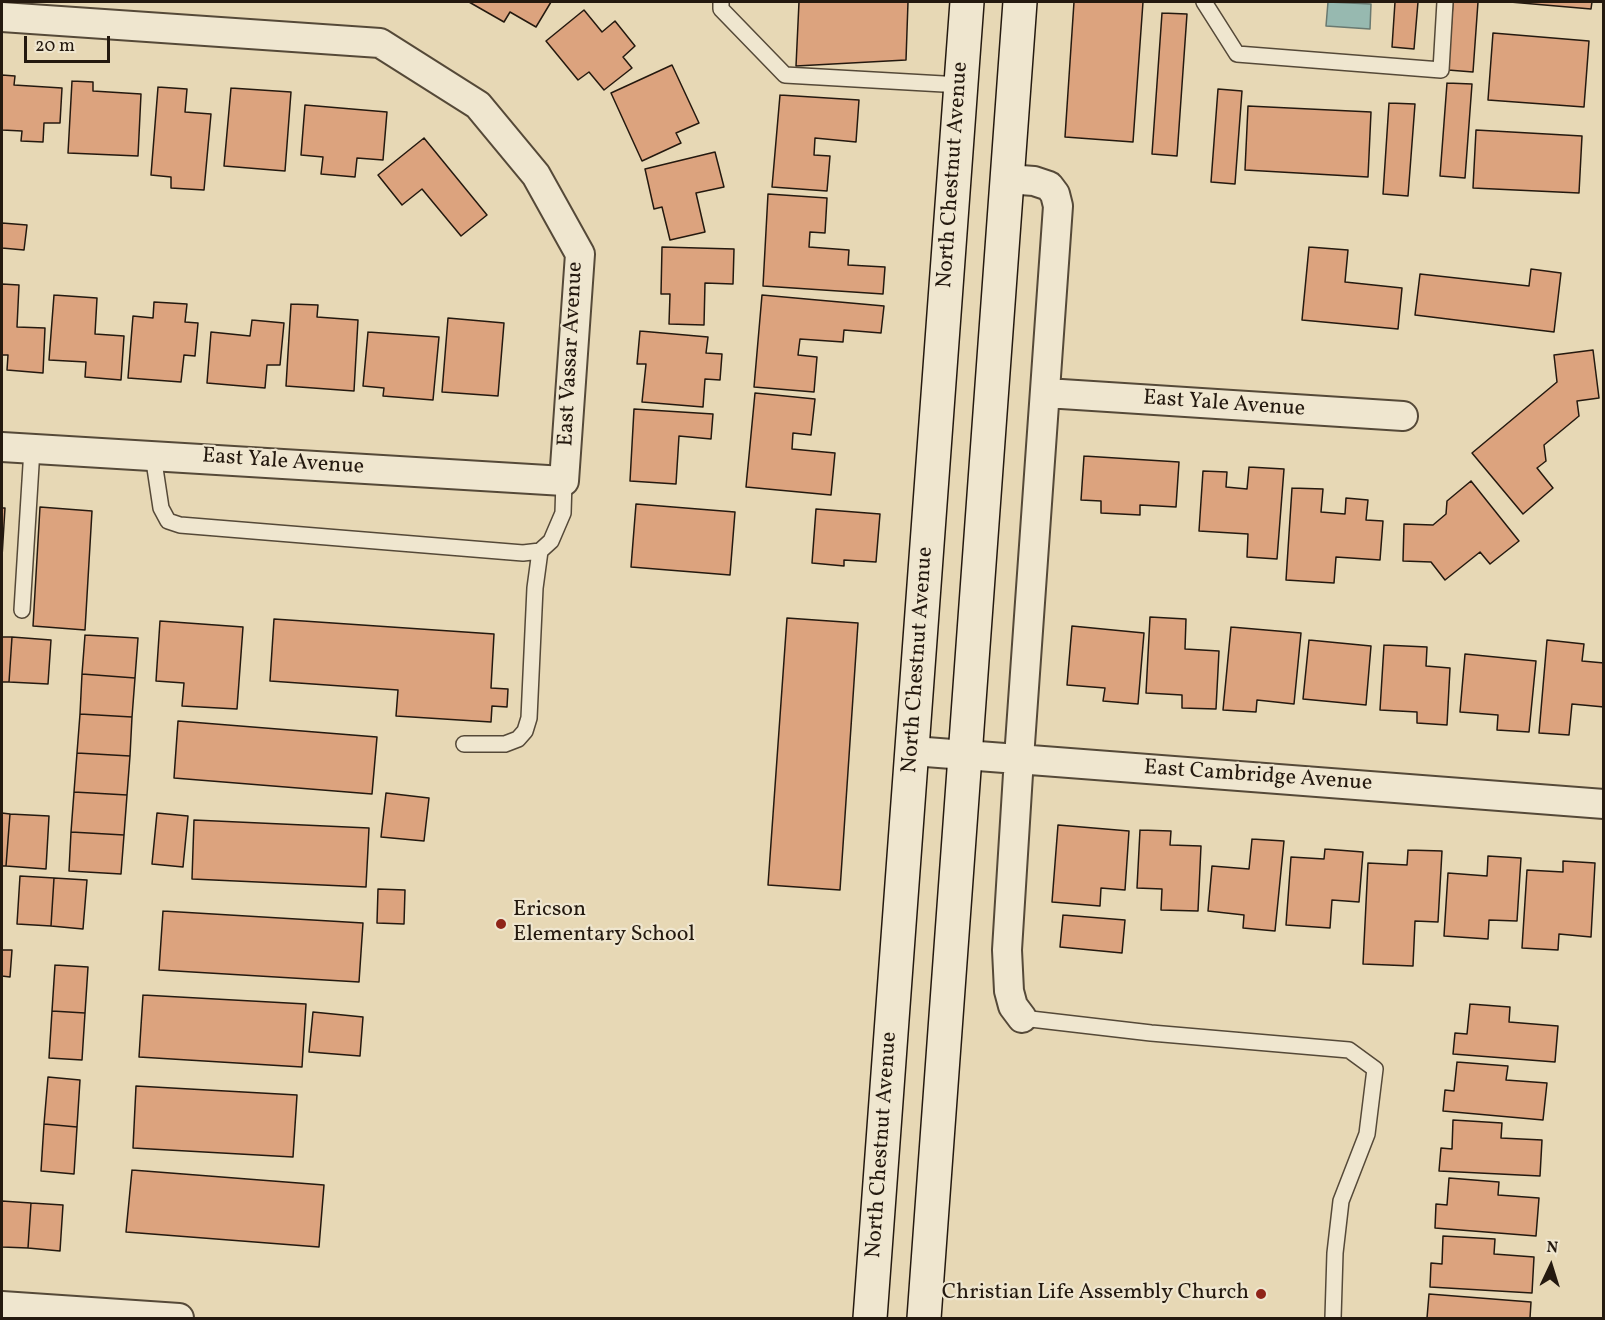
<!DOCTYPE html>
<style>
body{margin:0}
#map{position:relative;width:1605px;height:1320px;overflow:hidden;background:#e7d8b5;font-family:Vollkorn,serif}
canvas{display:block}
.frame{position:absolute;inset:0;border:3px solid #24190f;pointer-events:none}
.north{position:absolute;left:1521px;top:1236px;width:60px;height:60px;-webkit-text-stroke:4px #efe6cf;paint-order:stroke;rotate:4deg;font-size:16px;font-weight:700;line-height:24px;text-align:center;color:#24190f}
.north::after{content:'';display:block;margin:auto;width:21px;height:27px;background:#24190f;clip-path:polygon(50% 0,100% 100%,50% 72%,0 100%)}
.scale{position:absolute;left:24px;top:36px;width:86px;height:27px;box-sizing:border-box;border:3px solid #24190f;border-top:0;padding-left:8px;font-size:18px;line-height:21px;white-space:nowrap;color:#24190f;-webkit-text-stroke:4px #efe6cf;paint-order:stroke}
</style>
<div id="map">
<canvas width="1605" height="1320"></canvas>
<div class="frame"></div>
<div class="north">N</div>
<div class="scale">20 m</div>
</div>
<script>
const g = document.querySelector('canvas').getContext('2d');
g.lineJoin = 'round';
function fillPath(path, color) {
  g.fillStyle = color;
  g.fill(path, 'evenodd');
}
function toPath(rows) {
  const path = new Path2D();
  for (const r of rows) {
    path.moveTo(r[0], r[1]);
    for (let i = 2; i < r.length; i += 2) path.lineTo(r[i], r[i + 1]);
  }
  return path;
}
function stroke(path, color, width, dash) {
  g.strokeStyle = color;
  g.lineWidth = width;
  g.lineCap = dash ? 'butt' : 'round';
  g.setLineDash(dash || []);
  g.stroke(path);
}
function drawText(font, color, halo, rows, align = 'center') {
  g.font = font + ' Vollkorn,serif';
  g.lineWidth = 4.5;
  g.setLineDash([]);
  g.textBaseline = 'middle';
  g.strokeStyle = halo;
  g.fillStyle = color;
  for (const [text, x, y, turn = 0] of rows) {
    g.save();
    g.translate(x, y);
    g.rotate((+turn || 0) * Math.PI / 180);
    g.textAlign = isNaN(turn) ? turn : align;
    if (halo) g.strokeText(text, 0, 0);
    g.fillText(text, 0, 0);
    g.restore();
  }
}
const water = toPath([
 [1328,2,1371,4,1370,29,1326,26,1328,2]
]);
fillPath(water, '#97b9b0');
stroke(water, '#697970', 1.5);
const building = toPath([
 [469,2,551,2,536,27,510,12,504,22,469,2],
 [799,2,908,2,906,60,796,66,799,2],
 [1074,2,1143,2,1133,142,1065,137,1074,2],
 [1395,2,1418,2,1414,49,1392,47,1395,2],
 [1453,2,1478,2,1473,72,1448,70,1453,2],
 [1510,2,1592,2,1591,9,1510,2],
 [584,10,602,32,615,21,635,46,623,57,632,68,604,90,589,72,578,80,546,41,584,10],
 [1162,13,1187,14,1177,156,1152,154,1162,13],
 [1493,33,1589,41,1584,107,1488,100,1493,33],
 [672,65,699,123,676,133,681,143,642,161,611,93,672,65],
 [2,75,15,76,14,85,62,88,60,123,44,123,43,142,21,141,22,131,2,130,2,75],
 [72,81,93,82,93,91,141,94,138,156,68,153,72,81],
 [1447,83,1472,84,1465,178,1440,176,1447,83],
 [158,87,187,89,185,112,211,114,204,190,171,188,171,177,151,175,158,87],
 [231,88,291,92,285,171,224,166,231,88],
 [1218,89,1242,91,1235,184,1211,182,1218,89],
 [780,95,859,100,856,142,815,138,814,155,830,156,827,191,772,187,780,95],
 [1389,103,1415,104,1408,196,1383,194,1389,103],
 [305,105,387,112,383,160,357,158,355,177,321,174,323,157,301,155,305,105],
 [1248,106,1371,112,1368,177,1245,170,1248,106],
 [1476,130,1582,136,1579,193,1473,188,1476,130],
 [424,138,487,215,461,236,422,189,402,205,378,175,424,138],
 [715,152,724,187,696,193,705,232,670,240,662,207,654,209,645,169,715,152],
 [768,194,827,198,825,233,810,232,809,247,849,250,848,265,885,267,883,294,763,286,768,194],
 [2,223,27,225,24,250,2,248,2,223],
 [662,247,734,249,733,284,705,283,704,325,669,324,670,294,661,294,662,247],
 [1309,247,1348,250,1345,282,1402,288,1398,329,1302,320,1309,247],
 [1531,269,1561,273,1554,332,1415,315,1420,274,1529,286,1531,269],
 [2,284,19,285,17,327,45,328,43,373,7,370,8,355,2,355,2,284],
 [54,295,97,298,95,334,124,336,121,380,85,377,86,362,49,360,54,295],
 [762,295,884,306,881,333,844,330,843,342,800,339,798,355,817,357,814,392,754,387,762,295],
 [154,302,187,304,185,322,198,323,195,356,184,355,181,382,128,378,133,316,153,318,154,302],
 [291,304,318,305,317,317,358,320,354,391,286,386,291,304],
 [448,318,504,323,498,396,442,392,448,318],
 [252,320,284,323,280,365,267,365,265,388,207,383,211,332,250,336,252,320],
 [640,331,708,337,706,353,722,354,720,380,705,379,703,407,642,402,646,364,637,364,640,331],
 [368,332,439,337,433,400,383,396,384,388,363,386,368,332],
 [1593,350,1599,398,1577,401,1579,416,1544,445,1546,461,1537,468,1553,488,1523,514,1472,453,1557,382,1554,355,1593,350],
 [755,393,815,399,811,435,793,433,792,449,835,453,831,495,746,487,755,393],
 [634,409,713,414,711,439,679,436,676,484,630,481,634,409],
 [1084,456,1179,462,1176,507,1140,505,1140,515,1101,513,1101,501,1081,500,1084,456],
 [1249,467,1284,469,1277,559,1247,557,1248,534,1199,531,1203,471,1227,472,1226,487,1247,489,1249,467],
 [1471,481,1519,541,1490,564,1480,552,1445,580,1431,562,1403,561,1404,524,1433,525,1446,514,1447,501,1471,481],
 [1292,488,1323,489,1321,512,1345,514,1346,498,1368,500,1366,520,1383,521,1380,560,1336,557,1334,583,1286,580,1292,488],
 [636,504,735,512,730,575,631,567,636,504],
 [40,507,92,511,85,630,33,626,40,507],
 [2,508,5,508,2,557,2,508],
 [816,509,880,514,876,562,844,560,844,566,812,563,816,509],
 [1150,617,1186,619,1185,649,1219,651,1216,709,1182,708,1182,695,1146,693,1150,617],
 [787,618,858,623,840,890,768,885,787,618],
 [274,619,494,634,491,688,508,689,507,707,492,706,491,722,396,716,398,690,270,681,274,619],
 [160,621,243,627,237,709,182,706,184,683,156,681,160,621],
 [1072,626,1144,633,1138,704,1103,701,1105,688,1067,685,1072,626],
 [1231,627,1301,633,1294,704,1257,700,1256,712,1223,710,1231,627],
 [85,635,138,638,135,678,82,674,85,635],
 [2,637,12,637,9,682,2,682,2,637],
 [12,637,51,640,48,684,9,682,12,637],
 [1309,640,1371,646,1366,705,1303,699,1309,640],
 [1547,640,1584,644,1582,661,1604,663,1604,707,1572,704,1569,735,1539,733,1547,640],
 [1384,645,1427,647,1426,666,1450,668,1447,725,1417,723,1417,712,1380,710,1384,645],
 [1465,654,1536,661,1529,732,1497,730,1498,715,1460,712,1465,654],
 [82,674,135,678,132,717,80,714,82,674],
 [80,714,132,717,130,756,77,753,80,714],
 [178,721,377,737,372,794,174,778,178,721],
 [77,753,130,756,127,795,74,792,77,753],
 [74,792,127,795,124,835,71,832,74,792],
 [386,793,429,798,424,841,381,837,386,793],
 [2,813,10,814,6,866,2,866,2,813],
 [157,813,188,816,183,867,152,864,157,813],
 [10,814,49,816,46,869,6,866,10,814],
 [194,820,369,828,366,887,192,879,194,820],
 [1058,825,1129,831,1125,890,1101,888,1100,906,1052,902,1058,825],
 [1140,830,1171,831,1170,845,1201,846,1198,911,1161,910,1162,889,1137,888,1140,830],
 [71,832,124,835,121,874,69,871,71,832],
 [1252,839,1284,841,1275,931,1243,928,1244,915,1208,911,1212,866,1249,869,1252,839],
 [1325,849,1363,852,1359,902,1332,900,1330,928,1286,925,1291,857,1324,859,1325,849],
 [1408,850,1442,851,1438,922,1415,921,1413,966,1363,964,1368,863,1407,865,1408,850],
 [1488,856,1521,858,1517,921,1489,920,1488,939,1444,936,1448,873,1487,876,1488,856],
 [1563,861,1595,863,1591,937,1559,934,1558,950,1522,948,1527,870,1563,872,1563,861],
 [20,876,54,878,51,926,17,924,20,876],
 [54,878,87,880,83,929,51,926,54,878],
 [378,889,405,890,404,924,377,923,378,889],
 [163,911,363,923,359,982,159,970,163,911],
 [1063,915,1125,920,1122,953,1060,947,1063,915],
 [2,950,12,950,10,977,2,976,2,950],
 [55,965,88,967,85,1013,52,1011,55,965],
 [143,995,306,1004,302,1067,139,1057,143,995],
 [1470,1004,1510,1007,1509,1022,1558,1026,1555,1062,1453,1054,1455,1033,1467,1034,1470,1004],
 [52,1011,85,1013,82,1060,49,1058,52,1011],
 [313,1012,363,1017,360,1056,309,1052,313,1012],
 [1457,1062,1508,1066,1506,1080,1547,1083,1543,1120,1443,1111,1445,1090,1454,1091,1457,1062],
 [48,1077,80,1080,77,1127,44,1124,48,1077],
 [136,1086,297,1095,293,1157,133,1148,136,1086],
 [1453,1120,1502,1123,1501,1138,1542,1140,1540,1176,1439,1171,1441,1148,1452,1149,1453,1120],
 [44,1124,77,1127,74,1174,41,1171,44,1124],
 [132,1170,324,1185,319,1247,126,1232,132,1170],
 [1449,1178,1499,1182,1498,1195,1539,1198,1536,1236,1435,1228,1436,1204,1447,1205,1449,1178],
 [2,1201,31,1203,28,1248,2,1247,2,1201],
 [31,1203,63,1205,60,1251,28,1248,31,1203],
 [1443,1236,1495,1239,1494,1254,1534,1257,1532,1293,1430,1287,1431,1263,1442,1264,1443,1236],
 [1429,1294,1531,1302,1530,1318,1427,1318,1429,1294]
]);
fillPath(building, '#dca37e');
stroke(building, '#24190f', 1.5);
const service = toPath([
 [721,2,721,9,785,75,961,85],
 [1204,2,1237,54,1441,70,1445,2],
 [153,455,161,508,168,521,180,525,523,553,540,551],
 [22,610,32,449],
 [464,744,505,744,518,739,525,731,529,718,535,588,540,551,551,541,563,513,564,481],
 [1022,1018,1151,1033,1349,1050,1375,1069,1367,1134,1341,1201,1335,1253,1333,1318]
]);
const minor = toPath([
 [2,17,380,43,478,105,536,175,580,254,564,481,2,447],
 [1007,179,1034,181,1049,186,1055,194,1058,206,1019,758,1007,950,1009,991,1013,1006,1022,1018],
 [1046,393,1403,416],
 [913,751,1604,804],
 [2,1306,179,1318]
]);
const secondary = toPath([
 [870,1318,967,2],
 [924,1318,1020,2]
]);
stroke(service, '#554938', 18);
stroke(minor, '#554938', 32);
stroke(secondary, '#24190f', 36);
stroke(service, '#efe6cf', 15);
stroke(minor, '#efe6cf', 28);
stroke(secondary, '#efe6cf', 33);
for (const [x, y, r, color] of [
 [501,924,6,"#8f2418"],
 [1261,1294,6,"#8f2418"]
]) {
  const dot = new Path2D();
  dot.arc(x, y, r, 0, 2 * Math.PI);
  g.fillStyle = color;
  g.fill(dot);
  stroke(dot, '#efe6cf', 2);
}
drawText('22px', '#24190f', '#efe6cf', [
 ["North Chestnut Avenue",954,175,-86],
 ["East Vassar Avenue",572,354,-87],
 ["East Yale Avenue",1224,405,4],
 ["East Yale Avenue",283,463,4],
 ["North Chestnut Avenue",919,660,-86],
 ["East Cambridge Avenue",1258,777,4],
 ["North Chestnut Avenue",883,1145,-86]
]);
drawText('22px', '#24190f', '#efe6cf', [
 ["Ericson",513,911],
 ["Elementary School",513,936],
 ["Christian Life Assembly Church",1249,1294,"right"]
], 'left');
</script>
